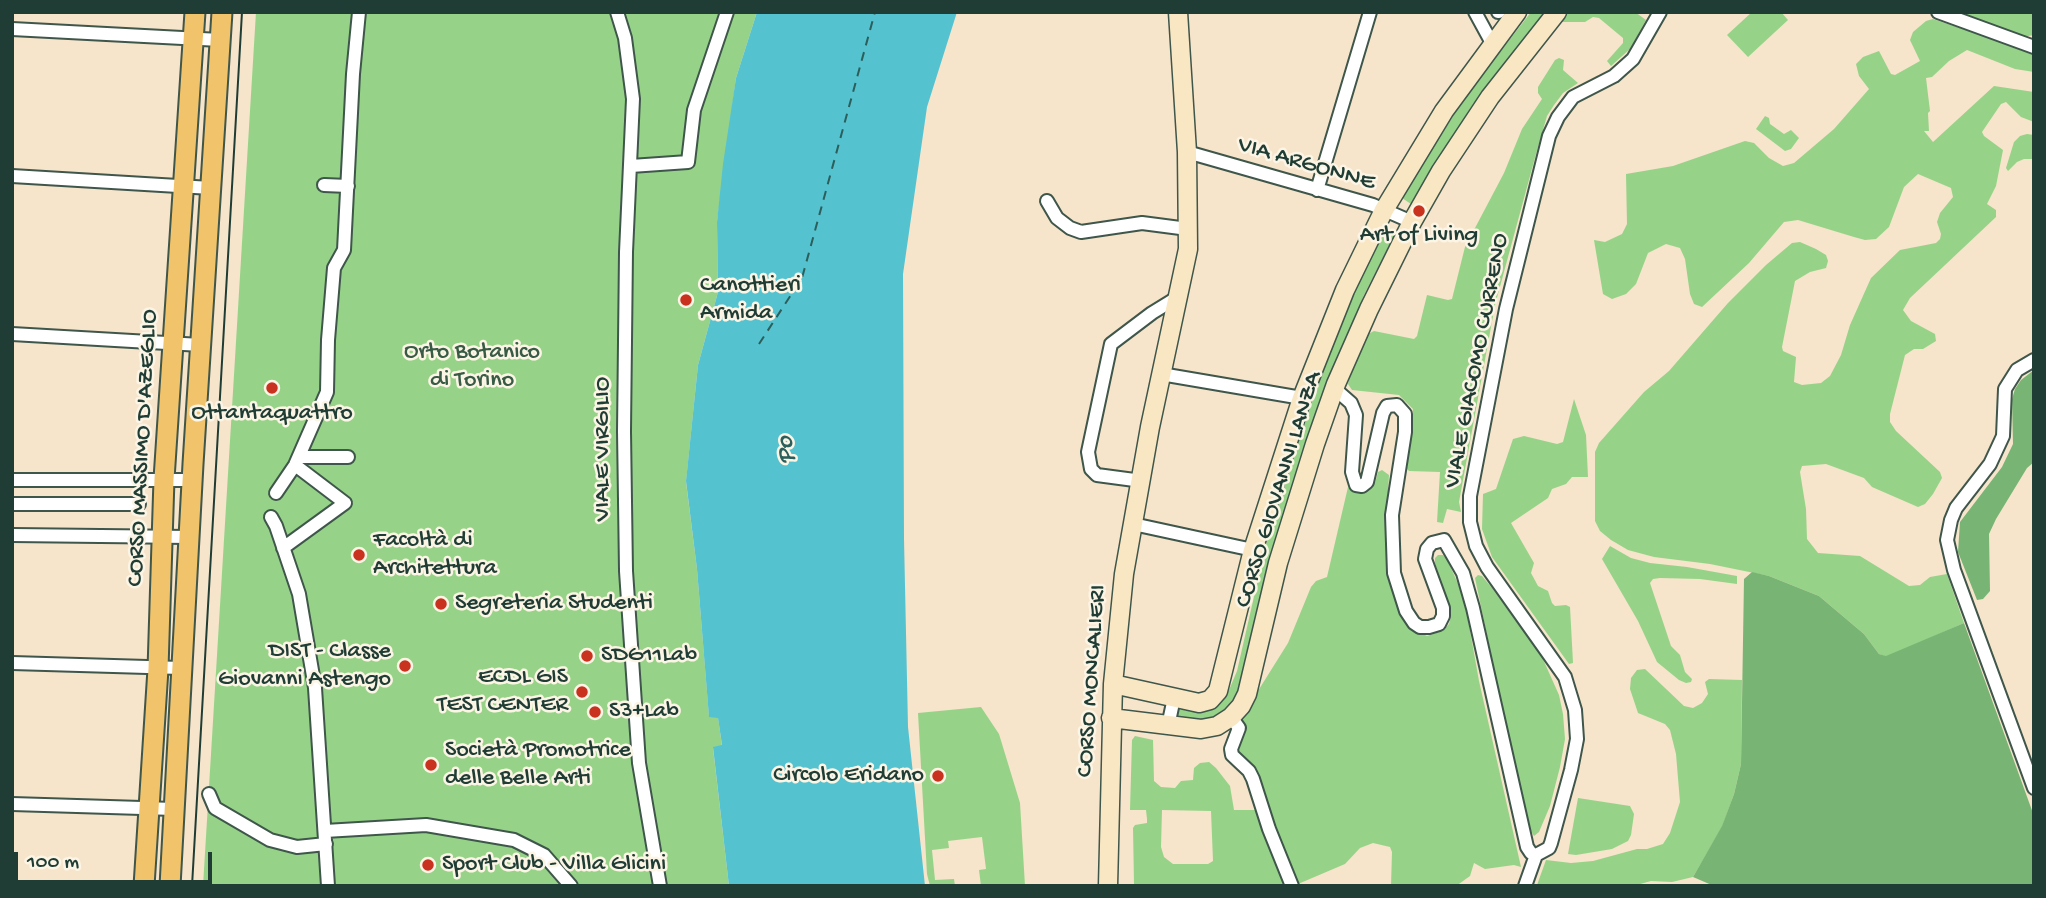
<!DOCTYPE html>
<meta charset="utf-8">
<style>
body{margin:0}
#map{position:relative;width:2046px;height:898px;overflow:hidden;background:#f6e4cb;font-family:"Gochi Hand",sans-serif}
canvas{display:block}
.frame{position:absolute;inset:0;border:14px solid #1f3d34;pointer-events:none}
.scale{position:absolute;left:14px;top:852px;width:198px;height:32px;box-sizing:border-box;border:4px solid #1f3d34;border-top:0;padding-left:9px;font-size:21px;line-height:24px;white-space:nowrap;color:#1f3d34;-webkit-text-stroke:5px #fcf5e5;paint-order:stroke}
</style>
<div id="map">
<canvas width="2046" height="898"></canvas>
<div class="frame"></div>
<div class="scale">100 m</div>
</div>
<script>
const g = document.querySelector('canvas').getContext('2d');
g.lineJoin = 'round';
function fillPath(path, color) {
  g.fillStyle = color;
  g.fill(path, 'evenodd');
}
function toPath(rows) {
  const path = new Path2D();
  for (const r of rows) {
    path.moveTo(r[0], r[1]);
    for (let i = 2; i < r.length; i += 2) path.lineTo(r[i], r[i + 1]);
  }
  return path;
}
function stroke(path, color, width, dash) {
  g.strokeStyle = color;
  g.lineWidth = width;
  g.lineCap = dash ? 'butt' : 'round';
  g.setLineDash(dash || []);
  g.stroke(path);
}
function drawText(font, color, halo, rows, align = 'center') {
  g.font = font + ' "Gochi Hand",sans-serif';
  g.lineWidth = 5;
  g.setLineDash([]);
  g.textBaseline = 'middle';
  g.strokeStyle = halo;
  g.fillStyle = color;
  for (const [text, x, y, turn = 0] of rows) {
    g.save();
    g.translate(x, y);
    g.rotate((+turn || 0) * Math.PI / 180);
    g.textAlign = isNaN(turn) ? turn : align;
    if (halo) g.strokeText(text, 0, 0);
    g.fillText(text, 0, 0);
    g.restore();
  }
}
fillPath(toPath([
 [256,12,757,12,736,78,717,222,718,292,698,365,686,482,697,569,709,716,718,717,722,746,713,748,729,886,203,886],
 [1531,12,1545,12,1471,107,1411,204,1402,198,1463,100],
 [1566,12,1635,12,1646,20,1630,49,1611,66,1607,61,1623,43,1623,38,1599,18,1593,17,1585,22,1563,22,1559,20],
 [1752,12,1781,12,1788,20,1748,57,1727,35],
 [1955,12,2034,12,2034,35,2023,37],
 [1933,19,2034,53,2034,72,2015,69,1967,50,1949,61,1932,77,1926,78,1930,111,1928,113,1929,131,1924,131,1933,142,1994,86,2034,92,2034,122,2021,117,2006,102,2001,104,1982,132,1984,136,2003,150,1996,186,1987,204,1996,210,1996,217,1910,298,1903,310,1911,321,1935,334,1936,341,1923,349,1914,349,1905,355,1890,414,1890,422,1896,431,1940,472,1942,478,1933,494,1925,504,1918,507,1872,487,1864,478,1826,464,1802,466,1800,472,1806,509,1807,539,1818,553,1860,556,1909,586,1920,585,1930,577,1947,574,1964,623,1887,657,1879,654,1864,634,1819,596,1769,576,1710,564,1654,557,1628,550,1611,540,1600,531,1595,521,1595,452,1599,443,1644,392,1669,371,1728,303,1766,265,1792,243,1800,242,1816,249,1826,255,1828,261,1826,268,1810,272,1795,281,1782,347,1783,351,1796,357,1794,382,1802,385,1821,383,1830,376,1841,355,1850,325,1871,278,1900,250,1936,243,1940,239,1941,234,1937,222,1940,213,1953,197,1951,188,1918,174,1904,187,1889,227,1876,239,1865,240,1854,237,1798,220,1784,222,1749,263,1702,307,1694,304,1690,294,1685,259,1680,248,1666,244,1648,253,1636,284,1626,294,1612,299,1603,294,1594,240,1605,242,1622,234,1627,224,1626,174,1673,166,1745,141,1754,143,1769,158,1783,166,1794,163,1834,129,1869,89,1859,76,1856,64,1863,57,1879,51,1891,74,1895,75,1920,61,1910,40,1913,32,1926,21],
 [1559,58,1564,60,1563,70,1578,83,1563,93,1554,105,1547,116,1536,154,1495,305,1459,502,1461,512,1447,509,1443,523,1437,522,1440,472,1409,471,1407,469,1413,409,1399,395,1352,390,1348,384,1349,379,1366,335,1374,331,1414,339,1417,336,1427,295,1448,300,1452,299,1465,247,1504,173,1522,129,1542,99,1538,93,1538,87,1555,60],
 [1765,116,1769,118,1770,124,1784,134,1791,130,1799,138,1791,149,1785,151,1756,129],
 [2027,134,2034,135,2034,159,2024,159,2017,162,2008,171,2006,168,2014,142,2020,136],
 [1386,228,1397,230,1364,295,1335,363,1308,439,1281,522,1238,695,1230,707,1220,715,1208,720,1197,722,1176,718,1178,709,1194,712,1214,708,1229,690,1237,671,1272,518,1298,435,1326,359,1354,292],
 [1574,399,1586,435,1588,477,1572,477,1566,484,1552,489,1548,498,1511,523,1534,563,1531,573,1538,586,1548,591,1552,603,1555,606,1566,605,1570,607,1573,663,1569,664,1492,557,1482,529,1483,494,1496,489,1513,439,1524,436,1557,444,1563,442],
 [1382,470,1389,475,1386,526,1388,574,1400,614,1408,627,1427,636,1442,631,1449,624,1451,616,1435,563,1435,558,1438,555,1443,555,1447,559,1459,586,1466,608,1479,681,1521,867,1514,865,1485,869,1474,863,1470,876,1456,886,1391,886,1392,852,1390,847,1373,843,1360,848,1345,864,1298,884,1274,828,1255,769,1238,752,1246,729,1241,718,1288,643,1311,587,1316,581,1327,577,1348,487,1352,490,1365,491,1375,483,1378,472],
 [1610,546,1631,558,1650,563,1687,567,1737,576,1737,584,1700,579,1660,578,1653,579,1650,583,1671,646,1680,655,1685,672,1692,679,1691,682,1686,683,1679,680,1657,662,1638,621,1602,559],
 [1478,575,1482,576,1492,588,1542,657,1559,695,1563,714,1565,739,1560,767,1550,806,1539,832,1534,836,1531,831,1497,683,1475,578],
 [1645,669,1684,706,1693,708,1702,703,1708,694,1705,682,1709,679,1742,680,1741,764,1734,794,1722,827,1693,877,1672,882,1651,881,1633,886,1537,885,1546,860,1571,863,1593,861,1637,849,1647,849,1663,844,1670,833,1680,802,1676,754,1670,730,1665,724,1638,713,1630,689,1631,678,1637,670],
 [981,707,999,734,1020,803,1025,886,981,886,979,870,986,869,982,837,948,841,949,848,932,850,935,880,954,879,955,886,930,886,927,874,918,713],
 [1135,736,1153,740,1154,781,1161,787,1175,788,1181,781,1193,780,1194,768,1200,763,1209,762,1216,768,1230,786,1234,810,1257,810,1280,873,1287,886,1134,884,1133,828,1135,825,1147,823,1147,819,1146,810,1130,810,1132,740],
 [1162,810,1211,811,1213,861,1208,864,1173,864,1164,857,1161,847],
 [1578,798,1630,806,1634,814,1631,835,1628,841,1612,849,1576,855,1568,854]
]), '#96d388');
fillPath(toPath([
 [2034,370,2034,462,2027,468,1996,519,1989,534,1990,591,1983,599,1977,600,1958,552,1960,522,2002,467,2013,444,2012,399,2015,389,2021,380],
 [1752,572,1769,576,1819,596,1864,634,1879,654,1886,656,1964,623,2034,816,2034,886,1714,886,1693,877,1722,826,1734,794,1741,764,1744,579]
]), '#78b574');
fillPath(toPath([
 [757,12,957,12,927,107,903,274,904,539,908,727,925,886,729,886,713,747,722,745,718,718,709,717,697,569,686,481,698,365,718,292,717,222,723,164,736,78]
]), '#55c2cf');
stroke(toPath([
 [759,344,802,278,875,12]
]), '#2c5e5b', 2, [9, 7]);
const street = toPath([
 [617,12,625,38,633,99,626,252,624,431,626,571,639,763,660,886],
 [1475,12,1493,45],
 [1498,12,1499,12],
 [1938,12,2034,47],
 [12,29,220,40],
 [1187,152,1373,205,1412,222],
 [631,166,688,162,694,110,727,12],
 [12,176,211,188],
 [324,185,348,186],
 [1317,190,1370,12],
 [1047,201,1057,218,1070,228,1081,232,1142,223,1188,229],
 [12,334,201,345],
 [2034,360,2017,370,2005,389,2003,436,1990,464,1956,508,1951,520,1947,540,1954,570,2034,788],
 [1161,374,1302,398],
 [1335,389,1351,403,1356,415,1352,472,1356,485,1362,486,1367,482,1383,413,1387,406,1397,405,1405,414,1405,432,1392,515,1394,573,1406,611,1414,623,1420,627,1429,627,1439,624,1443,616,1443,608,1425,559,1427,549,1432,543,1444,540,1463,573,1473,608,1527,847,1531,853,1536,855],
 [299,457,348,457],
 [12,480,192,480],
 [1142,481,1097,475,1091,469,1088,452,1111,344,1152,313,1178,297],
 [276,493,295,465,327,392,328,340,334,268,344,250,353,74,359,12],
 [12,504,139,504],
 [271,517,276,526,299,594,315,688,328,886],
 [1133,524,1253,550],
 [12,535,189,537],
 [283,548,345,503,295,465],
 [12,663,181,668],
 [1231,717,1239,728,1231,749,1232,755,1249,771,1253,779,1269,829,1292,886],
 [1168,726,1174,698],
 [209,794,215,808,270,840,297,847,326,844],
 [12,804,174,809],
 [325,831,426,825,514,840,544,855,571,886],
 [1536,855,1549,848,1551,843,1571,770,1577,739,1575,710,1565,677,1487,567,1476,546,1470,522,1470,496,1506,309,1549,136,1558,117,1573,97,1614,76,1633,59,1660,12],
 [1525,886,1536,855]
]);
const secondary = toPath([
 [1113,684,1199,703,1210,700,1218,691,1253,550,1302,398,1345,290,1384,210,1444,111,1517,12],
 [1111,718,1201,729,1217,726,1231,717,1241,706,1247,694,1278,563,1315,444,1336,384,1369,309,1412,222,1441,171,1490,97,1557,12],
 [1108,886,1113,684,1124,574,1150,427,1188,249,1187,152,1178,12]
]);
const primary = toPath([
 [144,886,158,669,164,479,195,12],
 [170,886,193,464,222,12]
]);
stroke(street, '#3f564b', 16);
stroke(secondary, '#3f564b', 21);
stroke(primary, '#3f564b', 23);
stroke(street, '#fff', 12);
stroke(secondary, '#f9e7c3', 18);
stroke(primary, '#f1c36a', 19);
stroke(toPath([
 [192,886,242,12]
]), '#1f3d34', 2);
for (const [x, y, r, color] of [
 [1419,211,7,"#c8321e"],
 [686,300,7,"#c8321e"],
 [272,388,7,"#c8321e"],
 [359,555,7,"#c8321e"],
 [441,604,7,"#c8321e"],
 [587,656,7,"#c8321e"],
 [405,666,7,"#c8321e"],
 [582,692,7,"#c8321e"],
 [595,712,7,"#c8321e"],
 [431,765,7,"#c8321e"],
 [938,776,7,"#c8321e"],
 [428,865,7,"#c8321e"]
]) {
  const dot = new Path2D();
  dot.arc(x, y, r, 0, 2 * Math.PI);
  g.fillStyle = color;
  g.fill(dot);
  stroke(dot, '#fcf5e5', 2.5);
}
drawText('24px', '#1f3d34', '#fcf5e5', [
 ["VIA ARGONNE",1306,165,16],
 ["VIALE GIACOMO CURRENO",1478,361,-79],
 ["CORSO MASSIMO D'AZEGLIO",144,448,-87],
 ["VIALE VIRGILIO",604,449,-90],
 ["CORSO GIOVANNI LANZA",1280,490,-73],
 ["CORSO MONCALIERI",1093,681,-86]
]);
drawText('24px', '#1f3d34', '#fcf5e5', [
 ["Art of Living",1419,236,"center"],
 ["Canottieri",700,286],
 ["Armida",700,314],
 ["Ottantaquattro",272,414,"center"],
 ["Facoltà di",373,541],
 ["Architettura",373,569],
 ["Segreteria Studenti",455,604],
 ["DIST - Classe",391,652,"right"],
 ["Giovanni Astengo",391,680,"right"],
 ["SDG11Lab",601,656],
 ["ECDL GIS",568,678,"right"],
 ["TEST CENTER",568,706,"right"],
 ["S3+Lab",609,712],
 ["Società Promotrice",445,751],
 ["delle Belle Arti",445,779],
 ["Circolo Eridano",924,776,"right"],
 ["Sport Club - Villa Glicini",442,865]
], 'left');
drawText('24px', '#375b45', '#fcf5e5', [
 ["Orto Botanico",472,353],
 ["di Torino",472,381]
]);
drawText('italic 26px', '#2c5e5b', '#fcf5e5', [
 ["Po",788,450,-97]
]);
</script>
